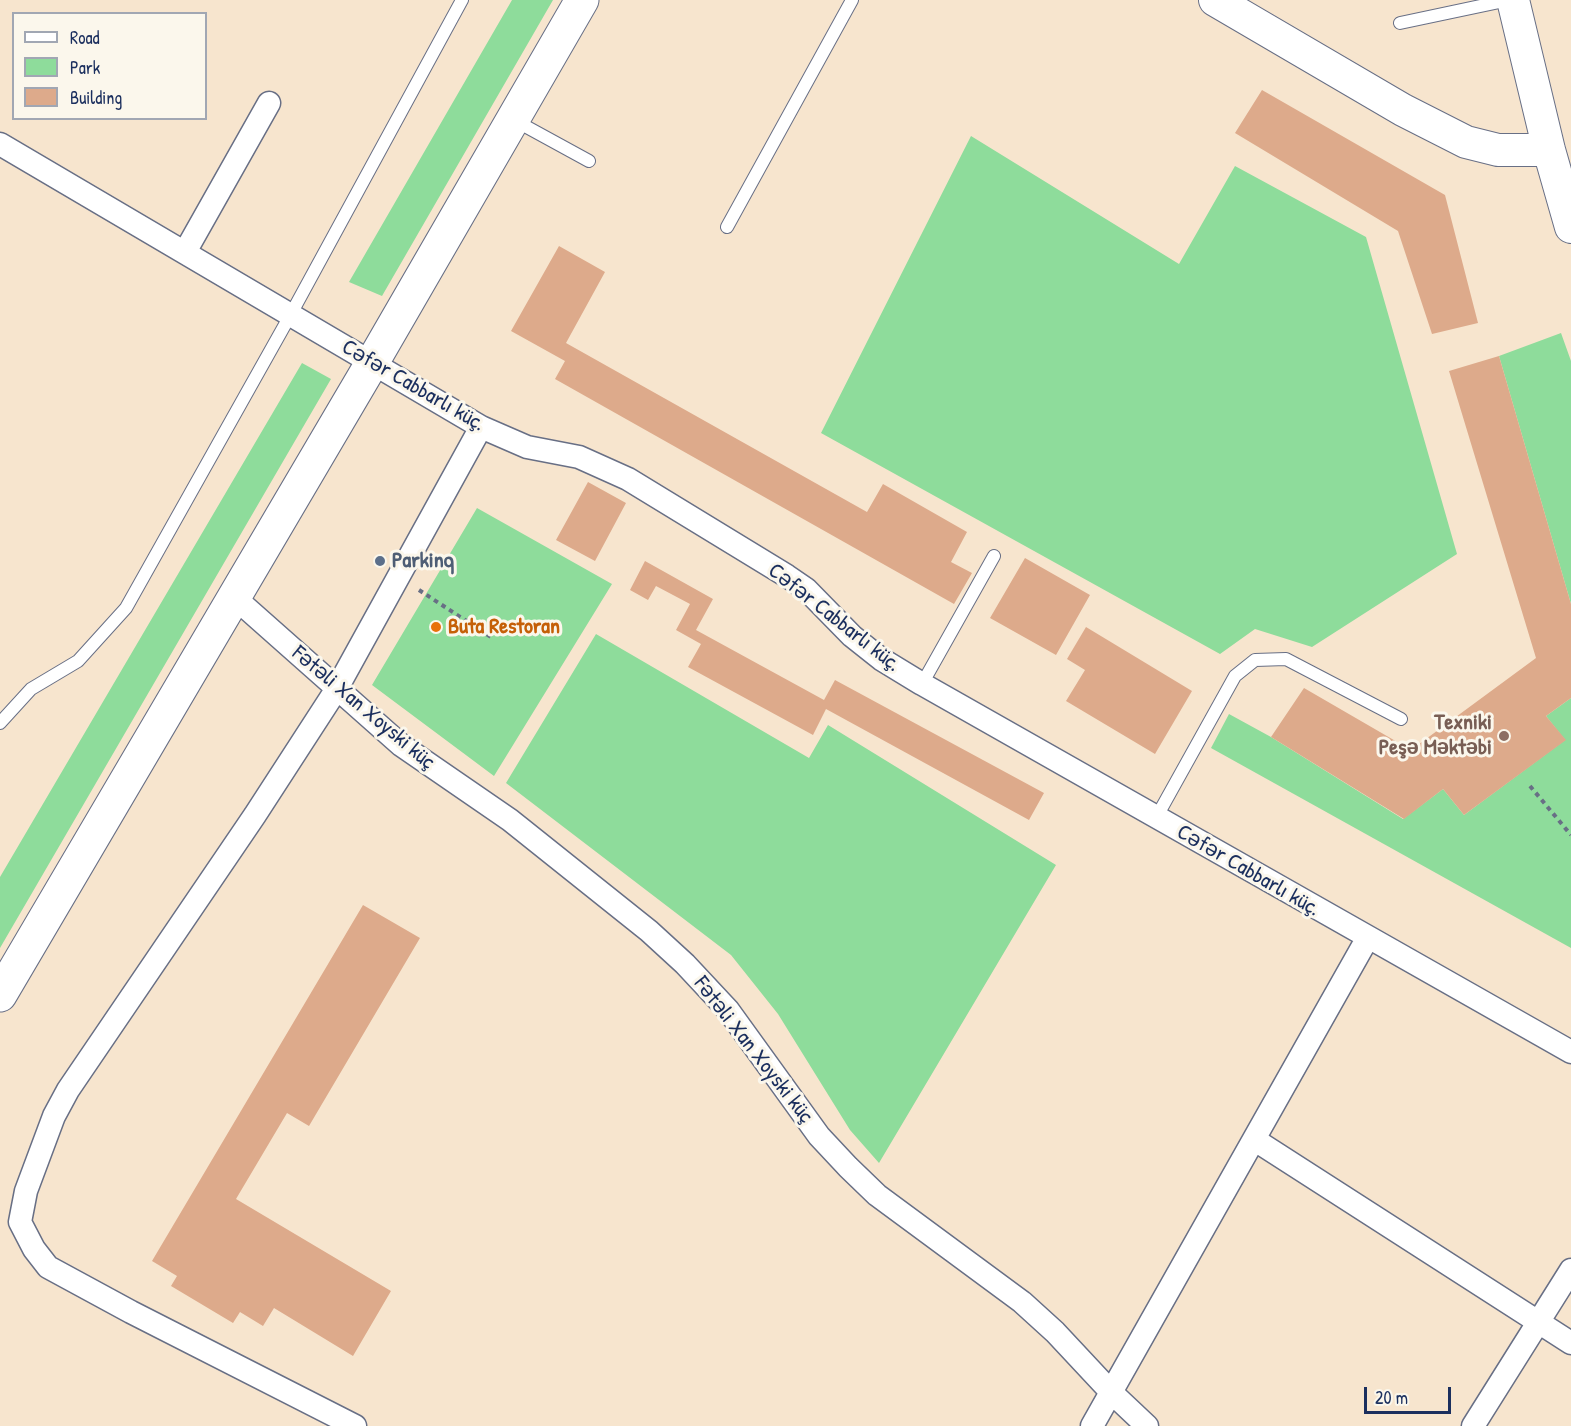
<!DOCTYPE html>
<meta charset="utf-8">
<style>
body{margin:0}
#map{position:relative;width:1571px;height:1426px;overflow:hidden;background:#f7e5ce;font-family:"Patrick Hand",sans-serif}
canvas{display:block}
.legend{position:absolute;left:12px;top:12px;width:195px;height:108px;box-sizing:border-box;background:#fbf7ec;border:2px solid #a1a7b3;margin:0;padding:8px 10px;list-style:none;font-size:18px;color:#1b2f5e}
.legend li{display:flex;align-items:center;gap:12px;height:30px}
.legend b{width:30px;border:2px solid #a1a7b3}
.scale{position:absolute;left:1364px;top:1387px;width:87px;height:27px;box-sizing:border-box;border:3px solid #1b2f5e;border-top:0;padding-left:8px;font-size:18px;line-height:21px;white-space:nowrap;color:#1b2f5e;-webkit-text-stroke:4px #fbf7ec;paint-order:stroke}
</style>
<div id="map">
<canvas width="1571" height="1426"></canvas>
<ul class="legend">
<li><b style="height:8px;background:#fff"></b>Road</li>
<li><b style="height:16px;background:#8edc9b"></b>Park</li>
<li><b style="height:16px;background:#ddaa8b"></b>Building</li>
</ul>
<div class="scale">20 m</div>
</div>
<script>
const g = document.querySelector('canvas').getContext('2d');
g.lineJoin = 'round';
function fillPath(path, color) {
  g.fillStyle = color;
  g.fill(path, 'evenodd');
}
function toPath(rows) {
  const path = new Path2D();
  for (const r of rows) {
    path.moveTo(r[0], r[1]);
    for (let i = 2; i < r.length; i += 2) path.lineTo(r[i], r[i + 1]);
  }
  return path;
}
function stroke(path, color, width, dash) {
  g.strokeStyle = color;
  g.lineWidth = width;
  g.lineCap = dash ? 'butt' : 'round';
  g.setLineDash(dash || []);
  g.stroke(path);
}
function drawText(font, color, halo, rows, align = 'center') {
  g.font = font + ' "Patrick Hand",sans-serif';
  g.lineWidth = 6;
  g.setLineDash([]);
  g.textBaseline = 'middle';
  g.strokeStyle = halo;
  g.fillStyle = color;
  for (const [text, x, y, turn = 0] of rows) {
    g.save();
    g.translate(x, y);
    g.rotate((+turn || 0) * Math.PI / 180);
    g.textAlign = isNaN(turn) ? turn : align;
    if (halo) g.strokeText(text, 0, 0);
    g.fillText(text, 0, 0);
    g.restore();
  }
}
fillPath(toPath([
 [512,0,553,0,382,296,349,282],
 [971,136,1179,264,1235,166,1366,237,1457,554,1312,647,1255,629,1220,654,821,433],
 [1561,333,1571,361,1571,604,1499,356],
 [302,363,331,379,0,948,0,877],
 [477,508,612,584,494,776,372,685],
 [596,634,809,758,828,725,1056,865,879,1163,850,1130,778,1014,731,955,506,783],
 [1571,698,1571,948,1211,748,1229,714,1271,737,1403,819,1443,789,1464,815,1565,740,1546,716]
]), '#8edc9b');
fillPath(toPath([
 [1262,90,1445,195,1478,323,1432,334,1398,231,1235,133],
 [559,246,605,272,566,343,867,512,883,484,967,532,951,562,972,573,954,604,555,379,565,361,511,331],
 [1499,356,1571,604,1571,698,1546,716,1566,740,1464,815,1443,789,1404,819,1271,737,1304,688,1411,750,1536,658,1449,371],
 [588,482,626,503,595,561,556,540],
 [1025,558,1090,595,1056,655,990,618],
 [645,561,713,599,696,630,824,700,835,680,1044,793,1029,820,826,709,813,735,688,667,701,644,676,630,690,604,656,586,648,600,630,590],
 [1086,627,1192,691,1155,754,1066,701,1085,670,1067,659],
 [363,905,420,938,309,1126,287,1113,236,1199,391,1291,353,1356,274,1308,263,1326,240,1312,233,1323,171,1286,177,1276,152,1261]
]), '#ddaa8b');
const lane = toPath([
 [1400,23,1509,0],
 [514,120,589,161],
 [727,227,852,0],
 [922,684,994,556],
 [0,723,31,689,78,661,126,608,291,314,462,0],
 [1156,818,1235,676,1255,660,1286,659,1401,719]
]);
const street = toPath([
 [0,144,481,427,527,447,579,457,628,479,787,576,806,589,852,636,881,659,922,684,1571,1052],
 [185,252,269,103],
 [234,597,401,745,510,820,649,931,685,964,728,1010,819,1136,848,1167,877,1195,1022,1302,1055,1332,1112,1393,1147,1426],
 [1255,1140,1571,1343],
 [355,1426,131,1312,48,1267,34,1249,20,1222,26,1191,54,1116,68,1090,255,815,336,690,481,427],
 [1092,1426,1367,939],
 [1473,1426,1571,1270]
]);
const secondary = toPath([
 [1215,0,1403,110,1466,142,1498,150,1549,150],
 [1513,0,1549,150,1571,227]
]);
const highway = toPath([
 [0,995,372,363,582,0]
]);
stroke(lane, '#686f85', 14);
stroke(street, '#686f85', 25);
stroke(secondary, '#686f85', 34);
stroke(highway, '#686f85', 35);
stroke(toPath([
 [419,590,494,639],
 [1530,786,1571,835]
]), '#686f85', 4, [4.5, 4.5]);
stroke(lane, '#fff', 12);
stroke(street, '#fff', 22);
stroke(secondary, '#fff', 32);
stroke(highway, '#fff', 33);
for (const [x, y, r, color] of [
 [380,561,6,"#5c6f8a"],
 [436,627,6,"#e8710a"],
 [1504,736,6,"#8d6e63"]
]) {
  const dot = new Path2D();
  dot.arc(x, y, r, 0, 2 * Math.PI);
  g.fillStyle = color;
  g.fill(dot);
  stroke(dot, '#fbf7ec', 2);
}
drawText('22px', '#1b2f5e', '#fbf7ec', [
 ["Cəfər Cabbarlı küç.",413,386,30],
 ["Cəfər Cabbarlı küç.",834,618,38],
 ["Fətəli Xan Xoyski küç",363,708,40],
 ["Cəfər Cabbarlı küç.",1248,871,30],
 ["Fətəli Xan Xoyski küç",753,1050,52]
]);
drawText('bold 22px', '#4e5e75', '#fbf7ec', [
 ["Parkinq",392,561]
], 'left');
drawText('bold 22px', '#c56008', '#fbf7ec', [
 ["Buta Restoran",448,627]
], 'left');
drawText('bold 22px', '#785e54', '#fbf7ec', [
 ["Texniki",1492,723],
 ["Peşə Məktəbi",1492,748]
], 'right');
</script>
